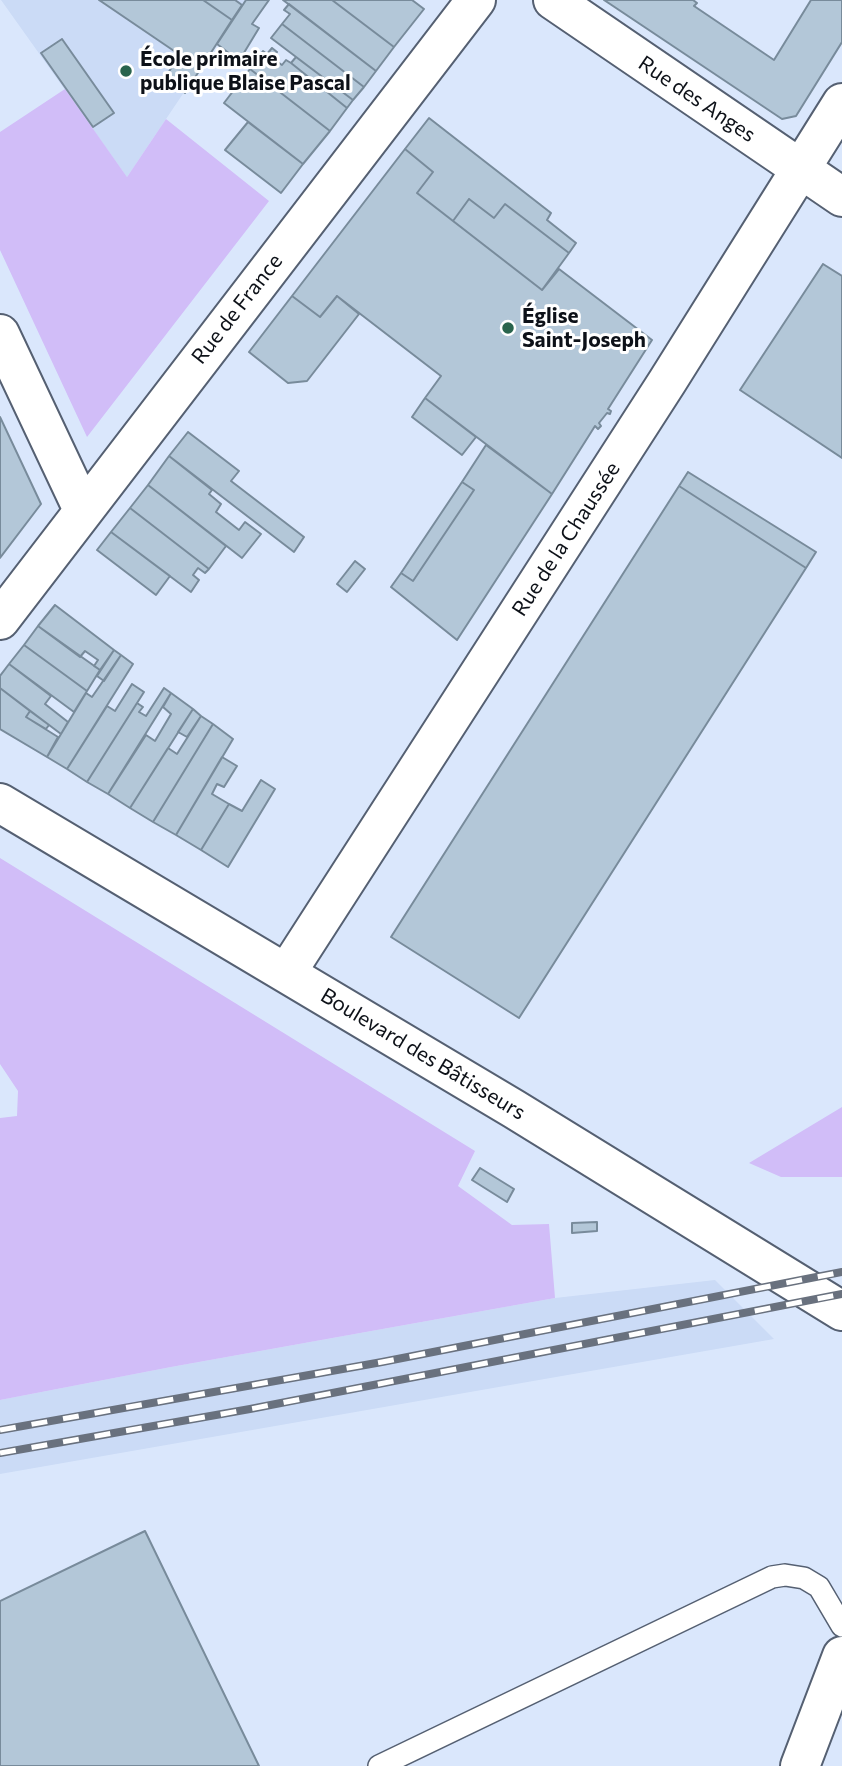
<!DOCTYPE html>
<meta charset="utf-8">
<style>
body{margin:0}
canvas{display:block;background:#dae7fc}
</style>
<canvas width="842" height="1766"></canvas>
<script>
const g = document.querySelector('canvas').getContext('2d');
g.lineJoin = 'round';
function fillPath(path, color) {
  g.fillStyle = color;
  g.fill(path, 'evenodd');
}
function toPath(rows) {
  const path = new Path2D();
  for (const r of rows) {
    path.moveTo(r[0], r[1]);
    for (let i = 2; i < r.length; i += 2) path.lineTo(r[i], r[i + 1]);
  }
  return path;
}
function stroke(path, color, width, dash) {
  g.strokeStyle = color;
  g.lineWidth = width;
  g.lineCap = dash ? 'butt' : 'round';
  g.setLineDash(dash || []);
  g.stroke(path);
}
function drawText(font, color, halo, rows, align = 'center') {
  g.font = font + ' Commissioner,sans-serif';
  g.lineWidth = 6;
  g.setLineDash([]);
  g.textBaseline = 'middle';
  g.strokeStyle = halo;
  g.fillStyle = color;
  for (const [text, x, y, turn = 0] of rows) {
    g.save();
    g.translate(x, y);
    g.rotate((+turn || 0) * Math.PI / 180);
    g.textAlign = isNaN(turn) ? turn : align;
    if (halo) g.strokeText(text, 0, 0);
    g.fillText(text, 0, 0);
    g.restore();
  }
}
fillPath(toPath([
 [1,0,246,0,127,177],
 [715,1280,774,1339,0,1474,0,1400,171,1367,555,1298]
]), '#cbdbf6');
fillPath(toPath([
 [65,89,127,177,166,119,269,201,87,437,0,250,0,132],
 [0,858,475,1151,458,1186,512,1225,549,1224,555,1298,171,1367,0,1400,0,1118,17,1116,18,1091,0,1064],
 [842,1107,842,1177,781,1177,749,1163]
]), '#d1bdf8');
const building = toPath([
 [99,0,203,0,232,20,185,93,164,79,180,55,99,0],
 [203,0,235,0,242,5,232,20,203,0],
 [246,0,269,0,252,24,259,28,239,61,217,44,246,0],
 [283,0,332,0,394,47,376,71,283,0],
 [332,0,412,0,424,9,394,47,332,0],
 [604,0,693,0,697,3,694,6,774,60,811,0,842,0,842,42,796,116,782,119,604,0],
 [289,4,376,71,364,87,282,24,290,14,284,10,289,4],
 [282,24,364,87,353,100,271,38,282,24],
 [62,39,114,113,93,127,41,53,62,39],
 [272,48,277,52,272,58,282,65,286,60,291,63,347,108,330,131,250,69,263,51,267,54,272,48],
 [296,57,353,100,347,108,291,63,296,57],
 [250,69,330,131,303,164,224,103,250,69],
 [429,118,551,213,547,220,576,243,569,253,505,204,494,218,469,199,453,221,417,193,433,172,405,149,429,118],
 [248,122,303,164,281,193,225,150,248,122],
 [405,149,433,172,417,193,542,290,559,269,652,340,608,409,611,411,610,414,607,413,599,423,601,426,598,429,595,426,552,494,425,398,441,376,337,296,320,317,292,296,405,149],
 [469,199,494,218,505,204,569,253,542,290,453,221,469,199],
 [823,264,842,276,842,458,740,390,823,264],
 [292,296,320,317,337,296,359,314,307,381,288,383,249,352,292,296],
 [425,398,476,437,462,455,412,417,425,398],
 [0,417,41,504,0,558,0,417],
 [188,432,239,471,231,481,304,537,294,552,169,456,188,432],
 [486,445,552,494,457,640,391,587,401,573,413,581,474,490,462,482,486,445],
 [169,456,212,490,209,494,221,504,216,512,239,530,245,522,261,534,242,558,148,485,169,456],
 [688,472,816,552,806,568,679,486,688,472],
 [462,482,474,490,413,581,401,573,462,482],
 [148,485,226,546,209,569,130,508,148,485],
 [679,486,806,568,519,1018,391,937,679,486],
 [130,508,209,569,205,573,198,568,193,575,199,580,191,592,111,532,130,508],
 [111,532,170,576,156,595,97,550,111,532],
 [355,561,365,569,347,592,337,584,355,561],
 [55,605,114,650,100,670,94,666,98,660,85,651,80,657,38,626,55,605],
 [38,626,100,670,87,691,24,645,38,626],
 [24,645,87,691,74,712,9,664,24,645],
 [114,650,121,655,104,681,97,676,114,650],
 [121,655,133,664,67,769,47,757,86,693,92,697,121,655],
 [9,664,51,696,45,704,68,722,61,734,0,688,0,676,9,664],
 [132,684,144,692,87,782,67,769,107,706,115,711,132,684],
 [0,688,30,711,26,717,58,737,47,757,0,729,0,688],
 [164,688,171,693,108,794,87,782,137,703,143,707,139,712,146,716,164,688],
 [171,693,193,709,130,808,108,794,146,735,155,741,171,714,163,707,171,693],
 [193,709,201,716,187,737,178,732,193,709],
 [30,711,49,725,46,729,26,717,30,711],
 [201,716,213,724,153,822,130,808,168,748,177,754,201,716],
 [213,724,233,739,176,835,153,822,213,724],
 [222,757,237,766,224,787,217,784,212,794,229,804,201,850,176,835,222,757],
 [261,780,275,789,228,867,201,850,229,804,242,811,261,780],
 [480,1168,514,1189,507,1202,472,1180,480,1168],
 [597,1222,597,1231,572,1233,572,1223,597,1222],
 [145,1531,259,1766,0,1766,0,1601,145,1531]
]);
fillPath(building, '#b3c7d8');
stroke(building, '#788b9b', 2);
const service = toPath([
 [379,1766,772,1577,785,1575,804,1578,819,1587,842,1626]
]);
const minor = toPath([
 [553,0,842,197],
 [0,334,83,510],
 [0,620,476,0],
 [287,972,667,382,842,103],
 [800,1766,842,1656]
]);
const tertiary = toPath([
 [0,803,514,1109,842,1311]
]);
stroke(service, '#556072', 24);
stroke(minor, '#556072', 42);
stroke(tertiary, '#556072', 42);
stroke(service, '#fff', 21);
stroke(minor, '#fff', 38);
stroke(tertiary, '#fff', 38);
const rail = toPath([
 [0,1430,382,1362,842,1272],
 [0,1453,250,1409,842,1294]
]);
stroke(rail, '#69717e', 8);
stroke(rail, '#fff', 5, [16]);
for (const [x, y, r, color] of [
 [126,71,7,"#29644d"],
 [508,328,7,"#29644d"]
]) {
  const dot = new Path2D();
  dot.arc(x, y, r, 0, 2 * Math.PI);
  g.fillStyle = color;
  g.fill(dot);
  stroke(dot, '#fff', 2.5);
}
drawText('bold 21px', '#0d1118', '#fff', [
 ["École primaire",140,59],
 ["publique Blaise Pascal",140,83],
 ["Église",522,316],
 ["Saint-Joseph",522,340]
], 'left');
drawText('21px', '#0d1118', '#fff', [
 ["Rue des Anges",697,99,34],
 ["Rue de France",237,309,-52],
 ["Rue de la Chaussée",566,539,-57],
 ["Boulevard des Bâtisseurs",423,1054,31]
]);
</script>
